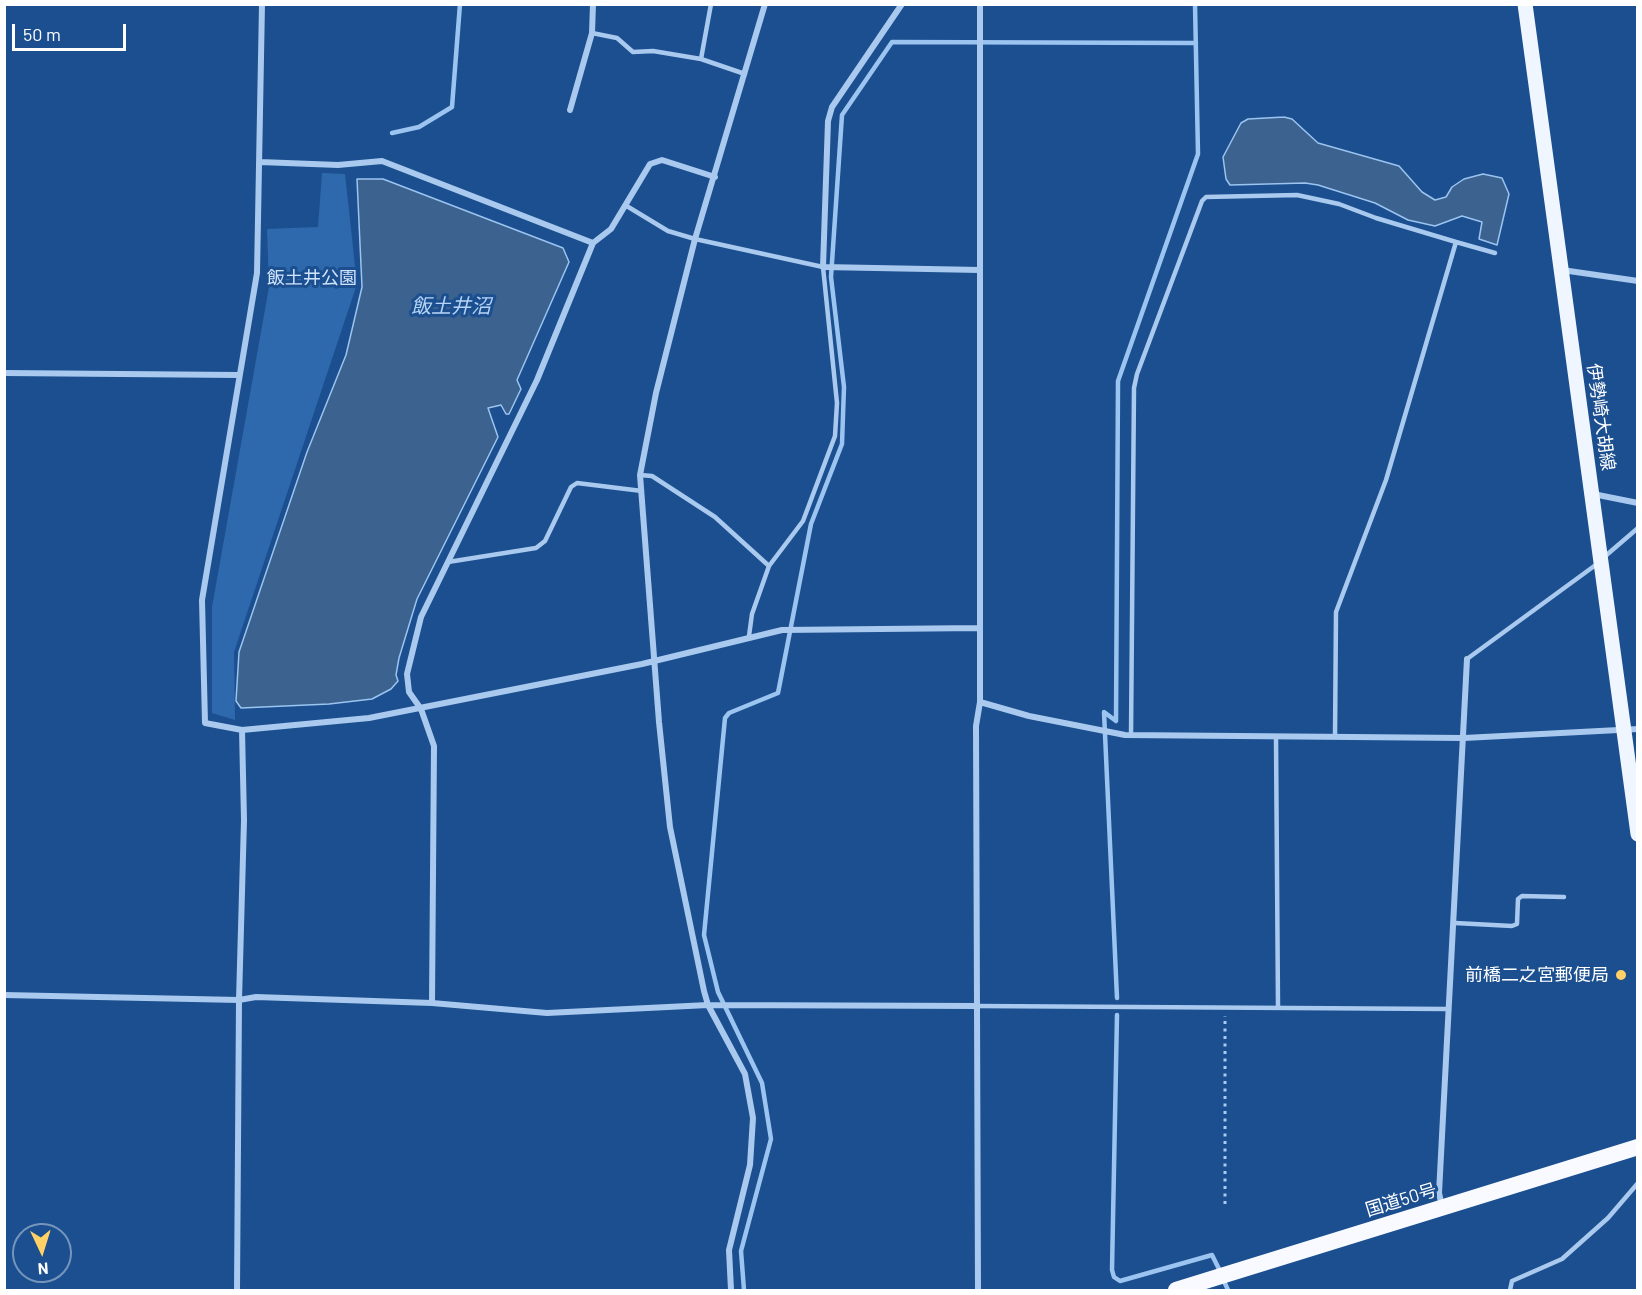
<!DOCTYPE html>
<meta charset="utf-8">
<style>
body{margin:0}
#map{position:relative;width:1642px;height:1295px;overflow:hidden;background:#1b4f8f;font-family:Barlow,sans-serif}
canvas{display:block}
.frame{position:absolute;inset:0;border:6px solid #fff;pointer-events:none}
.north{position:absolute;left:12px;top:1223px;width:60px;height:60px;box-sizing:border-box;background:#1b4f8f;border:2px solid #7695bc;border-radius:50%;rotate:176deg;font-size:16px;font-weight:700;line-height:24px;text-align:center;color:#fff}
.north::after{content:'';display:block;margin:auto;width:21px;height:27px;background:#ffd166;clip-path:polygon(50% 0,100% 100%,50% 72%,0 100%)}
.scale{position:absolute;left:12px;top:24px;width:114px;height:27px;box-sizing:border-box;border:3px solid #fff;border-top:0;padding-left:8px;font-size:18px;line-height:21px;white-space:nowrap;color:#fff;-webkit-text-stroke:4px #1b4f8f;paint-order:stroke}
</style>
<div id="map">
<canvas width="1642" height="1295"></canvas>
<div class="frame"></div>
<div class="north">N</div>
<div class="scale">50 m</div>
</div>
<script>
const g = document.querySelector('canvas').getContext('2d');
g.lineJoin = 'round';
function fillPath(path, color) {
  g.fillStyle = color;
  g.fill(path, 'evenodd');
}
function toPath(rows) {
  const path = new Path2D();
  for (const r of rows) {
    path.moveTo(r[0], r[1]);
    for (let i = 2; i < r.length; i += 2) path.lineTo(r[i], r[i + 1]);
  }
  return path;
}
function stroke(path, color, width, dash) {
  g.strokeStyle = color;
  g.lineWidth = width;
  g.lineCap = dash ? 'butt' : 'round';
  g.setLineDash(dash || []);
  g.stroke(path);
}
function drawText(font, color, halo, rows, align = 'center') {
  g.font = font + ' Barlow,"Noto Sans JP",sans-serif';
  g.lineWidth = 6;
  g.setLineDash([]);
  g.textBaseline = 'middle';
  g.strokeStyle = halo;
  g.fillStyle = color;
  for (const [text, x, y, turn = 0] of rows) {
    g.save();
    g.translate(x, y);
    g.rotate((+turn || 0) * Math.PI / 180);
    g.textAlign = isNaN(turn) ? turn : align;
    if (halo) g.strokeText(text, 0, 0);
    g.fillText(text, 0, 0);
    g.restore();
  }
}
fillPath(toPath([
 [322,173,345,174,357,284,234,652,235,720,212,713,212,607,269,287,267,229,318,227]
]), '#2e69ad');
const water = toPath([
 [1284,117,1292,119,1318,143,1399,166,1422,192,1435,200,1446,197,1452,187,1464,179,1483,174,1502,178,1509,194,1497,245,1479,239,1482,222,1462,216,1435,226,1408,220,1375,203,1318,185,1305,183,1230,185,1226,179,1223,157,1241,123,1248,119,1284,117],
 [357,179,383,179,563,248,569,262,517,380,521,389,509,414,506,414,501,405,488,408,498,437,417,599,399,658,396,675,398,681,391,689,372,699,329,704,241,708,236,701,239,652,307,452,346,355,362,287,357,179]
]);
fillPath(water, '#3c6290');
stroke(water, '#9cc4f0', 1.5);
stroke(toPath([
 [392,133,419,127,452,107,460,4],
 [1117,998,1104,712,1116,721,1118,381,1198,154,1195,4],
 [1117,1015,1112,1270,1114,1277,1120,1281,1212,1255,1220,1271],
 [1223,1279,1228,1290],
 [744,1290,741,1251,771,1139,762,1083,718,992,704,935,725,718,729,713,778,693,811,524,842,444,844,387,831,277,842,115,892,42,1196,43]
]), '#9cc4f0', 4.5);
stroke(toPath([
 [1225,1204,1225,1016]
]), '#a9c9ee', 3, [3, 4.5]);
stroke(toPath([
 [592,33,617,38,633,52,653,51,701,59,745,74],
 [701,59,711,4],
 [625,205,668,231,695,239,823,267,837,403,835,436,803,521,769,566,752,614,749,636],
 [1456,242,1495,253],
 [640,475,652,476,715,517,769,566],
 [1603,558,1638,528],
 [448,562,536,548,545,541,571,487,577,483,642,491],
 [1467,659,1597,564],
 [1131,735,1134,388,1137,374,1202,201,1206,197,1297,195,1339,204,1376,218,1456,242,1386,480,1336,612,1335,737],
 [1276,738,1278,1007],
 [1455,923,1512,926,1517,924,1518,899,1522,896,1564,897],
 [977,1006,1448,1009],
 [1510,1290,1512,1281,1562,1259,1608,1218,1638,1183]
]), '#a9c9ee', 4.5);
stroke(toPath([
 [262,4,257,273,202,600,205,723,242,730,369,718,642,664,782,630,979,628],
 [902,4,832,107,828,121,823,267,980,270],
 [570,110,592,33,593,4],
 [260,162,338,165,382,161,593,243],
 [1562,270,1638,281],
 [4,373,238,375],
 [1593,494,1638,503],
 [980,702,1029,716,1125,735,1464,738,1638,729],
 [4,995,239,1000,256,997,432,1003,547,1013,708,1005,977,1006],
 [432,1003,434,746,421,709,409,692,407,674,421,617,537,380,593,243,611,229,650,164,662,160,715,177],
 [1442,1207,1439,1193,1467,659],
 [237,1290,239,1000,244,820,242,730],
 [731,1290,729,1250,750,1165,753,1118,745,1074,708,1005,704,991,670,827,659,722,640,475,656,393,695,239,765,4],
 [978,1290,976,726,980,702,980,4]
]), '#a9c9ee', 6);
stroke(toPath([
 [1525,4,1638,834]
]), '#f0f6ff', 15);
stroke(toPath([
 [1176,1290,1638,1147]
]), '#f8faff', 16);
for (const [x, y, r, color] of [
 [1621,975,6,"#ffd166"]
]) {
  const dot = new Path2D();
  dot.arc(x, y, r, 0, 2 * Math.PI);
  g.fillStyle = color;
  g.fill(dot);
  stroke(dot, '#1b4f8f', 2);
}
drawText('18px', '#cfe3fa', '#1b4f8f', [
 ["飯土井公園",312,278]
]);
drawText('18px', '#fff', '#1b4f8f', [
 ["伊勢崎大胡線",1601,417,82],
 ["国道50号",1401,1200,-17]
]);
drawText('18px', '#fff', '#1b4f8f', [
 ["前橋二之宮郵便局",1609,975]
], 'right');
drawText('italic 20px', '#b5d3f5', '#1b4f8f', [
 ["飯土井沼",451,306]
]);
</script>
